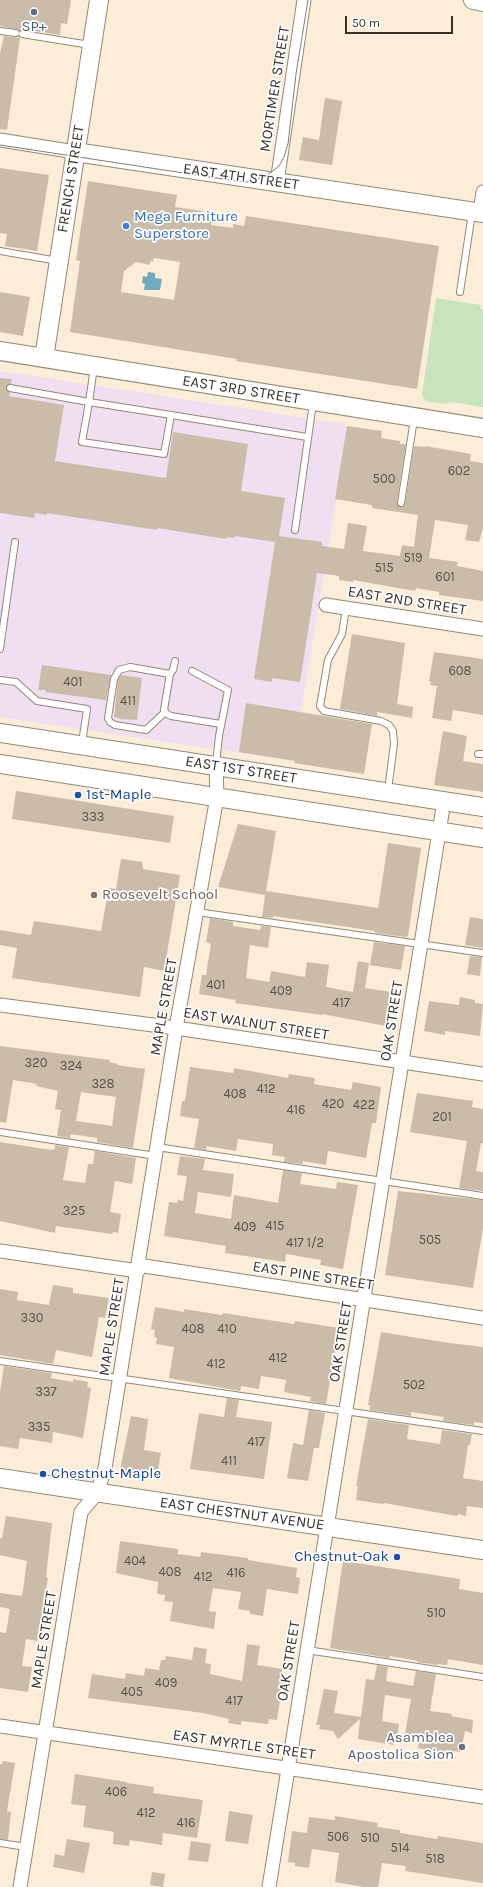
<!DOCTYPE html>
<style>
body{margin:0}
#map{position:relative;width:483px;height:1887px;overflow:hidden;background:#fbedd8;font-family:Karla,sans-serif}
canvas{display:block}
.scale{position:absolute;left:345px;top:16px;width:108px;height:18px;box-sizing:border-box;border:2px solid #363129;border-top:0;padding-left:5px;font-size:12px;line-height:14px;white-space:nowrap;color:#363129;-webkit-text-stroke:3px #fff;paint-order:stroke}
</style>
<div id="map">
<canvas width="483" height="1887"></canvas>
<div class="scale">50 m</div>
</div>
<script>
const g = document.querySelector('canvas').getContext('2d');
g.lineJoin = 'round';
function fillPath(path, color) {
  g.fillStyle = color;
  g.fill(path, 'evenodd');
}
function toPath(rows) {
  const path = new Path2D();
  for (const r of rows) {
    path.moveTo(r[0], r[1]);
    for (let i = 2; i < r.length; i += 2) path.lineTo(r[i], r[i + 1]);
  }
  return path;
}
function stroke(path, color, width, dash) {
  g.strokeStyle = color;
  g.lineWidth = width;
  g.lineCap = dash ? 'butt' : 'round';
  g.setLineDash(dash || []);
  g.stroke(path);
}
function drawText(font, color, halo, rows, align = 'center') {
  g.font = font + ' Karla,sans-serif';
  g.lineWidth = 3.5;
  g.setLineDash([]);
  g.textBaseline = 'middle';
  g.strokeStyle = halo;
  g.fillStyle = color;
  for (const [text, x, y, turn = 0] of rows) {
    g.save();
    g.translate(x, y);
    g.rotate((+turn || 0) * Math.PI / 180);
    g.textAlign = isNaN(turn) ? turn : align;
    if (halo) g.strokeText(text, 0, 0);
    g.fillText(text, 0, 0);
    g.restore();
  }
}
fillPath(toPath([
 [0,371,345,424,348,430,293,761,0,717]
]), '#f0dff1');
fillPath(toPath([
 [436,298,481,305,480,309,483,309,483,407,451,402,444,404,426,401,422,395]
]), '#c7e4bc');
fillPath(toPath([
 [148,272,155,273,155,278,162,279,160,290,144,290,145,284,142,283,143,276,147,277]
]), '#71acbc');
fillPath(toPath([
 [0,0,71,0,67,24,61,23,60,35,22,29,20,30,0,26],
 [4,36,20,38,7,130,0,129,0,53],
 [325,98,342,101,332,165,299,160,303,137,319,140],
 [0,168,49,175,37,251,5,246,7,234,0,233],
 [88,181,177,195,175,207,203,211,202,218,212,220,211,225,233,228,233,224,244,226,246,216,439,246,417,389,236,361,237,359,70,332,80,261,76,260],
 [154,258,180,262,174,300,121,292,124,271,136,262,150,265,150,261,153,262],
 [0,292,30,297,23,336,0,332],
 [0,378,12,379,11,384,7,385,6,388,10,392,9,396,64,405,55,461,166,478,173,432,248,444,241,491,285,498,279,536,322,542,322,546,344,549,348,523,367,526,363,551,400,556,402,545,414,547,418,515,372,508,372,505,335,499,347,426,382,431,381,438,400,441,400,444,406,444,397,502,400,507,405,504,414,446,425,447,425,446,471,454,470,461,483,463,483,528,479,542,465,540,468,525,435,520,429,558,458,562,457,566,483,571,483,601,439,595,439,592,416,588,415,591,353,580,353,582,339,580,339,576,317,573,300,682,272,678,272,682,254,679,275,542,235,536,234,538,227,537,226,539,157,528,157,530,47,513,47,515,35,513,34,518,0,513],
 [352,634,405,643,397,704,413,707,412,718,377,712,377,716,340,709],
 [434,652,483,659,483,715,453,710,451,721,432,718,437,686,430,685,431,682,429,681],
 [42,665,111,675,106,700,45,692,46,690,38,690],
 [121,675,142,678,137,720,119,719,119,718,114,717,118,680],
 [246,703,372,724,364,774,294,763,295,761,239,752],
 [443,731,467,736,463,761,483,764,483,792,434,785],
 [16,791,174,816,170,843,12,819],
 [238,824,276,831,266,891,378,908,388,843,421,848,408,936,406,937,375,933,375,931,273,916,273,918,262,917,265,895,218,887],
 [121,859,142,862,143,869,180,875,164,971,144,967,140,997,12,978,17,948,0,945,0,930,31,935,34,921,101,931,109,888,116,889],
 [470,917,483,919,483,948,465,945],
 [210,918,233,922,233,926,260,930,261,926,271,927,268,948,250,945,246,978,269,982,271,971,305,977,307,962,329,965,326,987,353,992,358,961,369,963,365,988,391,992,386,1026,322,1014,322,1015,235,1003,236,1000,199,994,202,975,206,975,211,944,206,942],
 [374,942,405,946,401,970,370,965],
 [470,956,482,957,480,976,467,974],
 [460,997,475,1000,475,1003,483,1004,480,1036,445,1031,445,1035,424,1031,429,1001,459,1005],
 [0,1046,110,1060,109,1062,118,1064,117,1065,145,1069,133,1148,97,1142,97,1138,71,1134,70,1138,57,1136,61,1110,55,1109,58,1091,36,1086,37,1084,13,1080,6,1123,0,1122],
 [81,1092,116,1097,112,1126,76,1121],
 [190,1067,233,1073,234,1068,288,1078,289,1074,315,1078,314,1084,351,1090,353,1082,381,1087,376,1123,372,1123,366,1158,328,1151,326,1165,303,1161,303,1164,284,1162,285,1157,272,1155,273,1144,238,1139,236,1151,207,1146,206,1150,194,1148,199,1119,180,1116,182,1101,185,1101],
 [417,1093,473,1101,472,1107,483,1109,483,1143,481,1143,476,1171,483,1172,483,1191,459,1188,467,1141,410,1132],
 [0,1142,51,1150,55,1149,55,1145,69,1147,63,1180,85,1183,88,1164,93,1164,95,1151,136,1158,132,1184,115,1181,110,1212,121,1214,118,1233,113,1232,112,1234,56,1226,55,1233,0,1221],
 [180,1156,205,1159,203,1170,234,1174,231,1197,198,1192,195,1213,231,1219,234,1195,278,1203,283,1170,302,1173,300,1184,336,1189,337,1182,358,1185,343,1269,320,1265,321,1260,286,1254,285,1262,252,1257,225,1253,226,1246,164,1236,169,1202,177,1203,178,1200,183,1201,187,1176,177,1175],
 [398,1191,483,1200,483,1228,473,1288,385,1275],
 [53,1285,73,1288,73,1293,109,1298,105,1318,99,1317,92,1357,56,1350,53,1364,0,1355,0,1289,18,1292,17,1300,49,1305],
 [155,1307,184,1312,184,1309,222,1315,223,1313,294,1324,295,1321,339,1328,326,1404,310,1401,311,1397,284,1392,286,1380,261,1376,259,1389,241,1386,240,1391,169,1378,174,1347,156,1344,157,1338,154,1337,155,1330,151,1329],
 [381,1332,449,1343,483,1347,483,1423,474,1422,474,1425,443,1421,444,1417,411,1412,411,1416,370,1410,370,1405,368,1405],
 [4,1366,52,1373,51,1378,73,1382,73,1379,88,1382,87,1387,91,1388,83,1438,53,1432,52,1443,20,1438,18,1449,0,1446,0,1392],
 [227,1398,239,1400,236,1417,272,1422,264,1479,190,1469,199,1413,224,1417],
 [309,1410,325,1413,319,1448,314,1448,308,1481,287,1478,293,1443,303,1445],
 [131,1416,148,1419,144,1450,161,1453,157,1476,120,1470],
 [368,1419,409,1425,407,1439,440,1444,442,1430,472,1434,470,1445,468,1445,463,1478,483,1481,483,1508,467,1506,466,1516,458,1514,457,1516,384,1503,383,1504,356,1500,358,1486,356,1486],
 [6,1516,52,1523,46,1577,48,1578,37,1641,26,1639,22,1666,32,1667,28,1692,0,1688,0,1632,6,1633,10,1609,0,1607,0,1593,22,1596,27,1561,0,1555,0,1538,2,1538],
 [120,1541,178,1549,178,1554,200,1557,201,1552,248,1558,248,1560,297,1568,296,1577,300,1578,298,1594,267,1589,263,1616,250,1614,250,1611,238,1609,241,1592,213,1588,209,1611,216,1612,214,1629,170,1621,173,1602,164,1601,165,1595,157,1594,158,1582,116,1573],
 [343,1561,460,1579,459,1589,483,1593,483,1665,448,1659,447,1665,438,1664,438,1665,417,1662,418,1661,390,1656,389,1658,330,1648],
 [247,1644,260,1646,257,1665,282,1669,280,1682,283,1682,277,1720,269,1719,268,1724,241,1721,241,1725,228,1723,229,1719,203,1713,88,1698,92,1674,125,1679,126,1673,144,1676,145,1668,159,1670,161,1660,165,1660,166,1656,192,1660,194,1647,207,1649,205,1663,211,1664,210,1674,242,1681],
 [377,1665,388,1667,386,1681,413,1686,416,1671,436,1674,430,1711,452,1714,451,1716,473,1720,472,1733,465,1731,461,1752,454,1751,453,1754,428,1750,425,1752,423,1749,418,1748,420,1736,405,1734,411,1699,385,1695,382,1721,399,1724,397,1739,394,1739,394,1745,358,1739,360,1719,338,1739,333,1731,319,1729,320,1725,316,1725,324,1689,338,1691,334,1713,361,1717,366,1679,374,1680],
 [3,1761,15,1763,7,1811,11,1812,8,1840,0,1839,0,1764,2,1764],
 [75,1774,127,1782,127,1783,154,1787,153,1793,203,1800,197,1838,163,1833,162,1845,130,1840,129,1846,113,1844,114,1832,83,1827,86,1806,71,1804],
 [229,1811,253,1815,248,1844,225,1841],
 [335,1816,378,1823,377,1827,400,1830,400,1833,437,1839,438,1836,483,1843,483,1883,405,1871,406,1866,382,1863,378,1887,364,1887,335,1882,339,1853,312,1849,309,1868,295,1866,295,1863,288,1862,292,1831,307,1833,309,1817,335,1820],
 [67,1839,90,1843,84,1873,53,1867,55,1854,64,1856],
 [191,1841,211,1844,208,1862,188,1860],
 [152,1872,165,1874,163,1887,150,1885]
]), '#cabca8');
const lane = toPath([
 [0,31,16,33],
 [22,34,90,45],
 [0,251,58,261],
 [460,292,472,213],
 [10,388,89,402,171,415,164,454,82,442,89,402,94,367],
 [171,415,307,437],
 [401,503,414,419],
 [295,530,313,403],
 [346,608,342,634,328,660,320,706,324,711,381,721,389,725,393,731,394,744,388,790],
 [0,649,15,542],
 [175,661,173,670,170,674,164,710,167,714,171,716,221,724],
 [192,671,228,690,219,736,216,764],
 [0,680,16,682,37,701,87,709,82,743],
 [165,712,146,730,115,725,110,722,108,718,114,679,119,670,130,667,170,674],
 [478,754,483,754],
 [197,912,483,953],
 [0,1132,156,1156],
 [157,1147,483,1196],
 [0,1361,483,1431],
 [307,1650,483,1677],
 [0,1843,26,1847]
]);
const street = toPath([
 [0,140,75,152],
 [277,182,304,0],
 [480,212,483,192],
 [326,605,483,629],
 [0,1005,176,1028,483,1074],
 [0,1251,138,1271],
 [138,1265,483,1318],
 [0,1726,483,1797],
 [20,1887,81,1512,97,1493,105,1468,176,1028,217,797,216,766],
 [269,1887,444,801]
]);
const secondary = toPath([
 [473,0,483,2],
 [75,152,483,213],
 [0,351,483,428],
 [44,358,99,0],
 [0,733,483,807],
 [0,764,483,838],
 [0,1478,483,1550]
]);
stroke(lane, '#948875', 8);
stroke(street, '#948875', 15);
stroke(secondary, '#948875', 20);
stroke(lane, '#fff', 6);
stroke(street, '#fff', 13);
stroke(secondary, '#fff', 18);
stroke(toPath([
 [0,145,236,181,247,182,266,176,279,166,284,157,288,144,296,74,308,0]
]), '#857c6f', 1);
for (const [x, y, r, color] of [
 [34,12,4,"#5c6f8a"],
 [126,226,4,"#3f7fe0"],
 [78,795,4,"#1a4fb4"],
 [94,895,4,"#8d6e63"],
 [43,1474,4,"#1a4fb4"],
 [397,1557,4,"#1a4fb4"],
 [462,1747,4,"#6b7280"]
]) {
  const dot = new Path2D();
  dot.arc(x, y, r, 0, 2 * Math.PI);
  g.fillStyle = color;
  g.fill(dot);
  stroke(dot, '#fff', 1.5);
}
drawText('13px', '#5b5449', null, [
 ["602",459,471],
 ["500",384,479],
 ["519",413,558],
 ["515",384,568],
 ["601",445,577],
 ["608",460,671],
 ["401",73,682],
 ["411",128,701],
 ["333",93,817],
 ["401",216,985],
 ["409",281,991],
 ["417",341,1003],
 ["320",36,1063],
 ["324",71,1066],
 ["328",103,1084],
 ["412",266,1089],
 ["408",235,1094],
 ["420",333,1104],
 ["422",364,1105],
 ["416",296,1110],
 ["201",442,1117],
 ["325",74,1211],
 ["415",275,1226],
 ["409",245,1227],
 ["505",430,1240],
 ["417 1/2",305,1243],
 ["330",32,1318],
 ["408",193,1329],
 ["410",227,1329],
 ["412",278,1358],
 ["412",216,1364],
 ["502",414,1385],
 ["337",46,1392],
 ["335",39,1427],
 ["417",256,1442],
 ["411",229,1461],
 ["404",135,1561],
 ["408",170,1572],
 ["416",236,1573],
 ["412",203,1577],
 ["510",436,1613],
 ["409",166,1683],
 ["405",132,1692],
 ["417",234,1701],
 ["406",116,1792],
 ["412",146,1813],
 ["416",186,1823],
 ["506",338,1837],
 ["510",370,1838],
 ["514",400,1848],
 ["518",435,1859]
]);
drawText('15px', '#4e5e75', '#fff', [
 ["SP+",34,27]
]);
drawText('15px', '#363129', '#fff', [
 ["MORTIMER STREET",275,89,-81],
 ["EAST 4TH STREET",241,177,8],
 ["FRENCH STREET",71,179,-81],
 ["EAST 3RD STREET",241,390,9],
 ["EAST 2ND STREET",407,601,9],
 ["EAST 1ST STREET",241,770,9],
 ["MAPLE STREET",164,1007,-80],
 ["OAK STREET",392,1021,-81],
 ["EAST WALNUT STREET",256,1024,9],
 ["EAST PINE STREET",313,1276,9],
 ["MAPLE STREET",112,1327,-81],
 ["OAK STREET",341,1342,-81],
 ["EAST CHESTNUT AVENUE",242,1514,8],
 ["MAPLE STREET",44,1640,-81],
 ["OAK STREET",289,1661,-81],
 ["EAST MYRTLE STREET",244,1745,8]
]);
drawText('15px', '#366cbe', '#fff', [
 ["Mega Furniture",134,217],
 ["Superstore",134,234]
], 'left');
drawText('15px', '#164399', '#fff', [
 ["1st-Maple",86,795],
 ["Chestnut-Maple",51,1474],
 ["Chestnut-Oak",389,1557,"right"]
], 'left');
drawText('15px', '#785e54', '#fff', [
 ["Roosevelt School",102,895]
], 'left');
drawText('15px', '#5b616d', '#fff', [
 ["Asamblea",454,1738],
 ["Apostolica Sion",454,1755]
], 'right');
</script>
